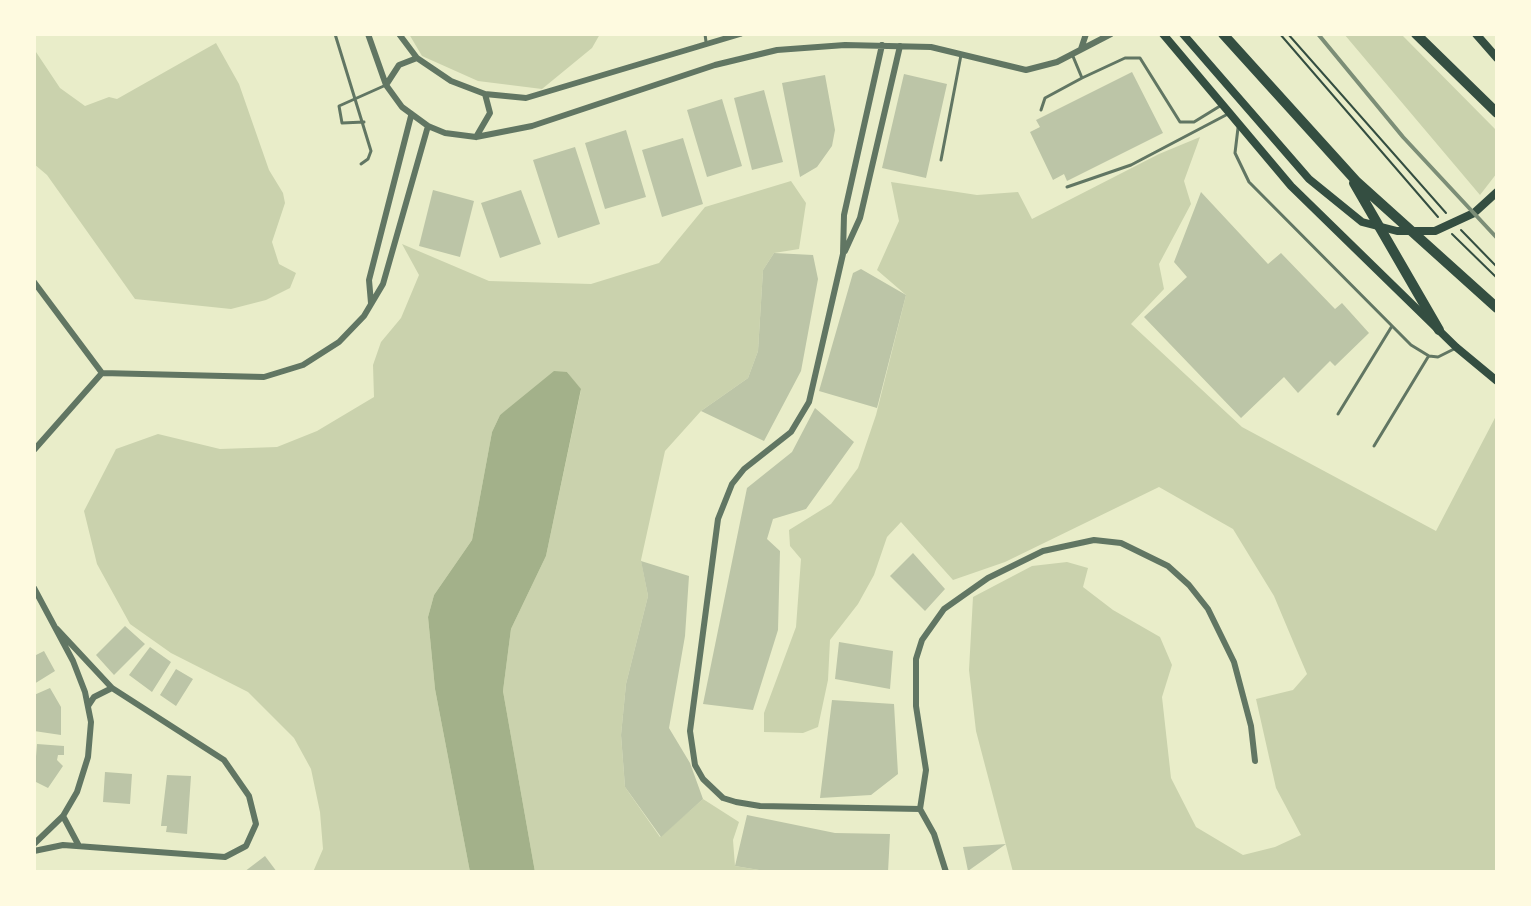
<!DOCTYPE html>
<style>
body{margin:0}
#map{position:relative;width:1531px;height:906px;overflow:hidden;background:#e9edc9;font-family:"Titillium Web",sans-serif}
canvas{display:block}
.frame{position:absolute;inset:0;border:36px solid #fefae0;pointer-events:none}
</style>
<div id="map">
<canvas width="1531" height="906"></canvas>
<div class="frame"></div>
</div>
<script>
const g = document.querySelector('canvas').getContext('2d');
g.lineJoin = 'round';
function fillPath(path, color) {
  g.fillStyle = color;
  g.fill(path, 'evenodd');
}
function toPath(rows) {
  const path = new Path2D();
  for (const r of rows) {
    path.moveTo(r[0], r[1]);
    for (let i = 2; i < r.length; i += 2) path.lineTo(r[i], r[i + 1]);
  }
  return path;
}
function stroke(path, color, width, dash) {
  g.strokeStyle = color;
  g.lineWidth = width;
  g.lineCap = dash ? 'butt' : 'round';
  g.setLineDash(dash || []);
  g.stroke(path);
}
fillPath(toPath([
 [409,34,522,36,600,34,592,48,542,89,478,81,422,56],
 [1344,34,1401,34,1497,131,1497,173,1480,195],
 [216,43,239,84,269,170,283,193,285,203,272,242,279,264,296,273,290,288,266,300,231,309,135,299,47,175,34,164,34,49,60,88,85,106,109,97,117,99],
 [1200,137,1184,181,1191,204,1159,264,1164,289,1131,324,1242,427,1436,531,1497,414,1497,872,1013,872,976,731,969,670,973,597,1032,566,1067,562,1088,568,1083,587,1113,610,1160,637,1172,665,1162,697,1171,778,1196,827,1243,855,1275,847,1301,835,1276,788,1256,699,1293,690,1307,674,1295,646,1274,596,1233,529,1159,487,1005,562,953,580,901,522,887,537,874,575,858,604,830,640,828,680,818,727,803,733,764,732,764,713,796,627,801,559,790,546,789,530,831,504,858,468,876,415,906,295,877,270,899,221,891,182,977,195,1018,192,1032,219,1159,154],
 [791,181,806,203,799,249,774,253,763,270,758,351,748,378,701,411,665,451,641,560,648,596,626,684,621,735,625,787,660,837,703,799,739,822,733,840,735,866,771,872,535,872,503,691,511,629,546,556,581,390,567,372,500,415,492,432,472,540,434,595,428,617,435,689,470,872,313,872,323,849,320,812,311,769,294,738,248,692,171,653,130,624,97,564,84,511,116,449,158,434,220,449,277,447,317,431,374,397,373,365,381,342,401,318,419,275,402,244,489,281,591,284,659,263,705,207]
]), '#cad2ad');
fillPath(toPath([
 [554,371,567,372,581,389,546,556,511,629,503,691,535,872,470,872,435,689,428,617,434,595,472,540,492,432,500,415]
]), '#a3b18a');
fillPath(toPath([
 [1132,72,1163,133,1067,181,1064,174,1053,180,1030,132,1040,127,1036,120],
 [904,74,947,84,926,178,882,168],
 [825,75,835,130,832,146,817,167,800,177,782,83],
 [764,90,783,162,752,170,734,98],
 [722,99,742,166,707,177,687,110],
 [626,130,646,197,605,209,585,143],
 [683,138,703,204,662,217,642,150],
 [575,147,600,224,558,238,533,160],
 [433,190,474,201,460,257,419,246],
 [521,190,541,244,500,258,481,203],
 [1201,192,1268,264,1281,253,1335,309,1342,303,1369,333,1335,366,1330,361,1298,393,1284,377,1241,418,1144,317,1187,277,1174,262],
 [774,253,813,255,818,279,801,371,764,441,701,411,748,378,758,351,763,270],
 [861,269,906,295,877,408,819,391,853,273],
 [815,408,854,442,806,509,773,519,767,539,780,551,778,630,753,710,703,704,747,488,792,452],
 [913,553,945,589,925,611,890,576],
 [641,561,689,576,685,636,669,728,690,763,703,799,661,837,625,787,621,735,626,684,648,596],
 [125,626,145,644,114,675,96,655],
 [839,642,893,651,890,689,835,679],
 [150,647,171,662,152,692,129,675],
 [44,651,55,671,34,684,34,656],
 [176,669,193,679,176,706,160,695],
 [50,688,61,707,61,735,34,731,34,695],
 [832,700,894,704,898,774,871,795,820,798],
 [37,744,64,746,64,755,58,755,57,760,63,766,48,788,34,781],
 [105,772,132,774,130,804,103,802],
 [167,775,191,776,187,834,166,832,167,826,161,826],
 [747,815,835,833,890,834,888,872,771,872,735,866],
 [1006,844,968,871,963,847],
 [265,856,277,872,244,872]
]), '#bcc5a7');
stroke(toPath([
 [1280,34,1438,217],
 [1288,34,1446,213],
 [1461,230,1497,267],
 [1452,234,1497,278]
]), '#344e41', 2);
stroke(toPath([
 [335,34,371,151,368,159,361,164],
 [705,34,706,42],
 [1072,54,1082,78,1125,58,1140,58,1180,122,1194,122,1220,106],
 [1041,110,1045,98,1082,78],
 [364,122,342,123,339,106,386,85],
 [1238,128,1235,153,1249,182,1411,345,1429,356,1438,357,1454,349],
 [941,160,961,55],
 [1067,187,1131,165,1226,115],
 [1338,414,1392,326],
 [1374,446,1428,357]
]), '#617663', 3);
stroke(toPath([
 [368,34,386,85,402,107,428,126,445,133,476,137,532,126,715,65,777,50,845,45,931,47,1026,70,1057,62,1111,34],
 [399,34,417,58,451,81,485,94,526,98,740,34],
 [882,45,844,215,843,254,809,402,791,432,744,469,732,484,718,519,690,731,695,765,703,779,723,798,736,802,760,806,920,809],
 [1081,49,1086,34],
 [386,85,399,65,417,58],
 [476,137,490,113,485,94],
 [845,251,860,218,900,46],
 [34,282,102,373],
 [371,303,369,280,411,116],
 [34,450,102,373,264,377,303,365,339,342,364,316,383,284,428,126],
 [34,588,73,661,85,692,91,722,88,757,77,792,63,816,34,844],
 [88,706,94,697,112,688],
 [63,816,79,846],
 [34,851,63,845,225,857,246,846,256,824,249,796,224,760,112,688,57,629],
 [946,872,934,834,920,809,926,770,916,706,916,659,922,640,944,609,988,578,1043,551,1094,540,1121,543,1168,566,1189,585,1208,609,1234,662,1251,726,1255,761]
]), '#617663', 6);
stroke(toPath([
 [1163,34,1291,186,1456,347,1497,381],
 [1183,34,1309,179,1362,222,1397,231,1435,231,1474,213,1497,192],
 [1476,34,1497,58]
]), '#344e41', 8);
stroke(toPath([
 [1223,34,1357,182,1497,308],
 [1416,34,1497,113],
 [1354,183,1439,330]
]), '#344e41', 10);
stroke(toPath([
 [1318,34,1403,137,1497,238]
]), '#7c8e77', 4);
</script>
